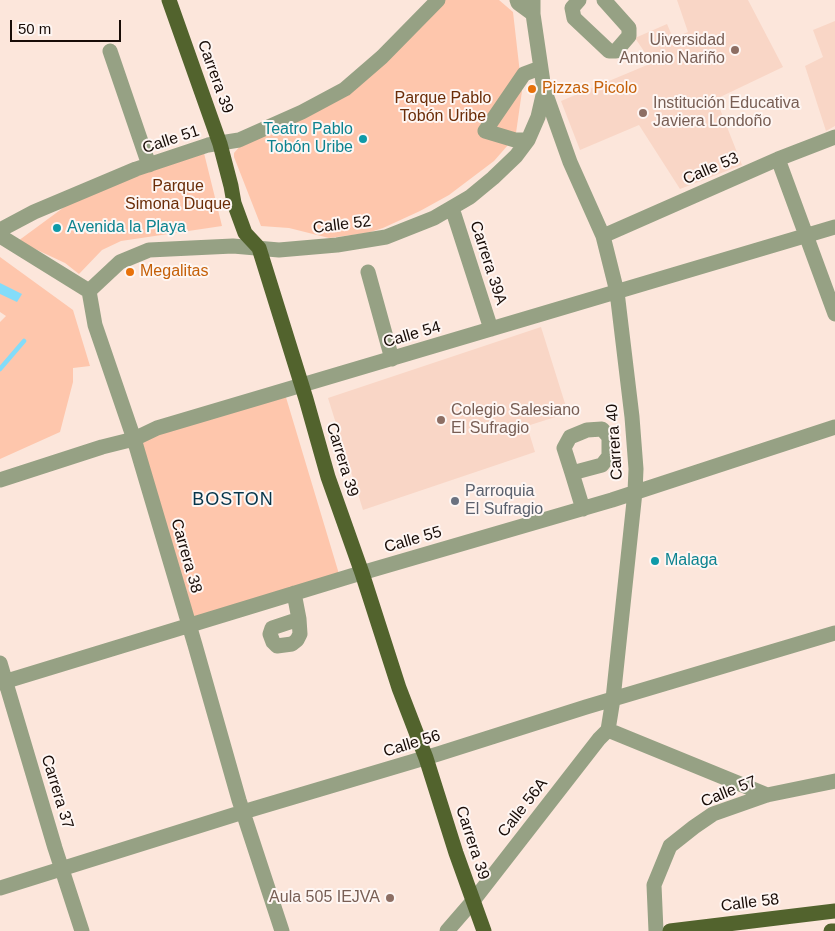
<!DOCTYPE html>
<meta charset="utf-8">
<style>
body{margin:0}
#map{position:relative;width:835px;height:931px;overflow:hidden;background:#fce6db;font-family:Helvetica,sans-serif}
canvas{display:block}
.scale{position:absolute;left:10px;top:20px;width:111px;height:22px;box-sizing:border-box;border:2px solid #180c07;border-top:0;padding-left:6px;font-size:15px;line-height:18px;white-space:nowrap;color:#180c07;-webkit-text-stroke:4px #fef6f3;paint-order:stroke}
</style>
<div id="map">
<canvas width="835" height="931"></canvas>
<div class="scale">50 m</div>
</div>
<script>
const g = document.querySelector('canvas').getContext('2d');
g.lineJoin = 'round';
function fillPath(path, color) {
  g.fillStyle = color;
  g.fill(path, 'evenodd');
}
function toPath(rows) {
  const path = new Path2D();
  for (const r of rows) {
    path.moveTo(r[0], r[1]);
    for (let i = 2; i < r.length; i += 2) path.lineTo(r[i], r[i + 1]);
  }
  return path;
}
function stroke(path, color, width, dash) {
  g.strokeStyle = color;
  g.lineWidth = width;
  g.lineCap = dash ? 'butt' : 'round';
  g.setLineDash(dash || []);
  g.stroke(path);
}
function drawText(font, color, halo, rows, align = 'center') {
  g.font = font + ' Helvetica,sans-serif';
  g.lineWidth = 4;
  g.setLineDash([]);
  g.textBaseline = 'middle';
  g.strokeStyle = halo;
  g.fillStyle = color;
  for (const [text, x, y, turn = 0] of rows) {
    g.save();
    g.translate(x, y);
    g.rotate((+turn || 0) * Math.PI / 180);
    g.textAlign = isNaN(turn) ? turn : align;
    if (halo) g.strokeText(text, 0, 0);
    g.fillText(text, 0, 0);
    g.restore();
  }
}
fillPath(toPath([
 [677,0,748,0,783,67,716,99,742,165,680,189,639,125,580,150,561,101,652,63,635,38,667,24,673,38,688,32],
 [835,21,835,126,826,131,805,66,823,57,813,30],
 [541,327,568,413,527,426,535,452,363,510,328,398]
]), '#f9d6c6');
fillPath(toPath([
 [444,0,499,0,513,12,522,91,516,133,508,145,494,161,449,195,420,211,383,228,367,233,329,238,289,228,261,226,234,157,234,153,240,146,294,124],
 [204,153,222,226,121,241,102,250,79,274,65,263,18,241,67,205,167,163],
 [0,257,73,310,90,366,73,368,73,382,60,432,0,459,0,322,6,316,0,312],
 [285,394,339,574,191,619,137,439]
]), '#fec6ac');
fillPath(toPath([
 [0,283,22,294,17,302,0,294]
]), '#83dcf9');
stroke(toPath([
 [0,369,24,341]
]), '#83dcf9', 4.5);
stroke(toPath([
 [517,0,518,3,533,14],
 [533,0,533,14,544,89,570,162,603,236,617,292,632,417,636,469,635,492,613,699,608,730],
 [579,0,572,8,574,18,609,51,616,51,629,36,629,28,604,0],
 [110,51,149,165],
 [528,140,515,140,485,131,524,74,540,68],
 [778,159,835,314],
 [452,208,491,329],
 [0,230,34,212,136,169,208,145,239,140,302,112,345,89,382,57,438,0],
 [0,236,89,291,95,325,134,439,195,645,239,800,282,931],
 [603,236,778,159,835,137],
 [368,272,392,359],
 [89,291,120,262,149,250,233,246,279,250,337,245,386,237,434,218,470,197,493,178,516,156,528,140,538,117,544,91],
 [572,473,602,465,609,456,609,437,602,429,587,430,570,437,564,448,572,473,583,509],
 [0,480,102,447,134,439,157,428,835,227],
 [294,593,299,619,300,634,297,640,292,644,277,646,273,642,270,634,272,628,299,619],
 [0,663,55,848,82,931],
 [0,683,351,576,612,500,835,427],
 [608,730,767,795],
 [0,888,243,812,438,754,586,707,835,633],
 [447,931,473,901,599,739,608,730],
 [656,931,654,885,670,846,694,827,713,814,767,795,835,781]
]), '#96a184', 15);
stroke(toPath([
 [169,0,220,144,231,186,234,203,245,233,259,248,306,399,328,477,362,573,399,688,426,758,456,853,484,931],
 [670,931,835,911],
 [831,931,835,931]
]), '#52632d', 15);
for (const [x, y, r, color] of [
 [735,50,5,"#8d6e63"],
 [532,89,5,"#e8710a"],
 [643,113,5,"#8d6e63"],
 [363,139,5,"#0f9aa8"],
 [57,228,5,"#0f9aa8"],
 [130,272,5,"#e8710a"],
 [441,420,5,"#8d6e63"],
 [455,501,5,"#6b7280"],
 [655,561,5,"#0f9aa8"],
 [390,898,5,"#8d6e63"]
]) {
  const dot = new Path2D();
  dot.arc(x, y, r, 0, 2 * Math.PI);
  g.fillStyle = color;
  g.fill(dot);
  stroke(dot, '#fef6f3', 2);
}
drawText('16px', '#785e54', '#fef6f3', [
 ["Uiversidad",725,41],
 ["Antonio Nariño",725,59],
 ["Institución Educativa",653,104,"left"],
 ["Javiera Londoño",653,122,"left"],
 ["Colegio Salesiano",451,411,"left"],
 ["El Sufragio",451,429,"left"],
 ["Aula 505 IEJVA",380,898]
], 'right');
drawText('16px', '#180c07', '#fef6f3', [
 ["Carrera 39",215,77,70],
 ["Calle 51",171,140,-18],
 ["Calle 53",711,169,-23],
 ["Calle 52",342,225,-7],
 ["Carrera 39A",488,263,72],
 ["Calle 54",412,335,-16],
 ["Carrera 40",615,442,-94],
 ["Carrera 39",342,460,73],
 ["Calle 55",413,540,-16],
 ["Carrera 38",186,556,74],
 ["Calle 56",412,744,-17],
 ["Carrera 37",57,792,73],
 ["Calle 57",729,792,-22],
 ["Calle 56A",523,808,-52],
 ["Carrera 39",472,843,72],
 ["Calle 58",750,903,-7]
]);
drawText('16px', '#c56008', '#fef6f3', [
 ["Pizzas Picolo",542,89],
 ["Megalitas",140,272]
], 'left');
drawText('16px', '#6b2d08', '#fef6f3', [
 ["Parque Pablo",443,99],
 ["Tobón Uribe",443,117],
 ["Parque",178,187],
 ["Simona Duque",178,205]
]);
drawText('16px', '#0d838f', '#fef6f3', [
 ["Teatro Pablo",353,130,"right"],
 ["Tobón Uribe",353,148,"right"],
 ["Avenida la Playa",67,228],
 ["Malaga",665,561]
], 'left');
drawText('16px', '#5b616d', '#fef6f3', [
 ["Parroquia",465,492],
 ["El Sufragio",465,510]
], 'left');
g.letterSpacing = '1px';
drawText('18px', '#06354a', '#fef6f3', [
 ["BOSTON",233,500]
]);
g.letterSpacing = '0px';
</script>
